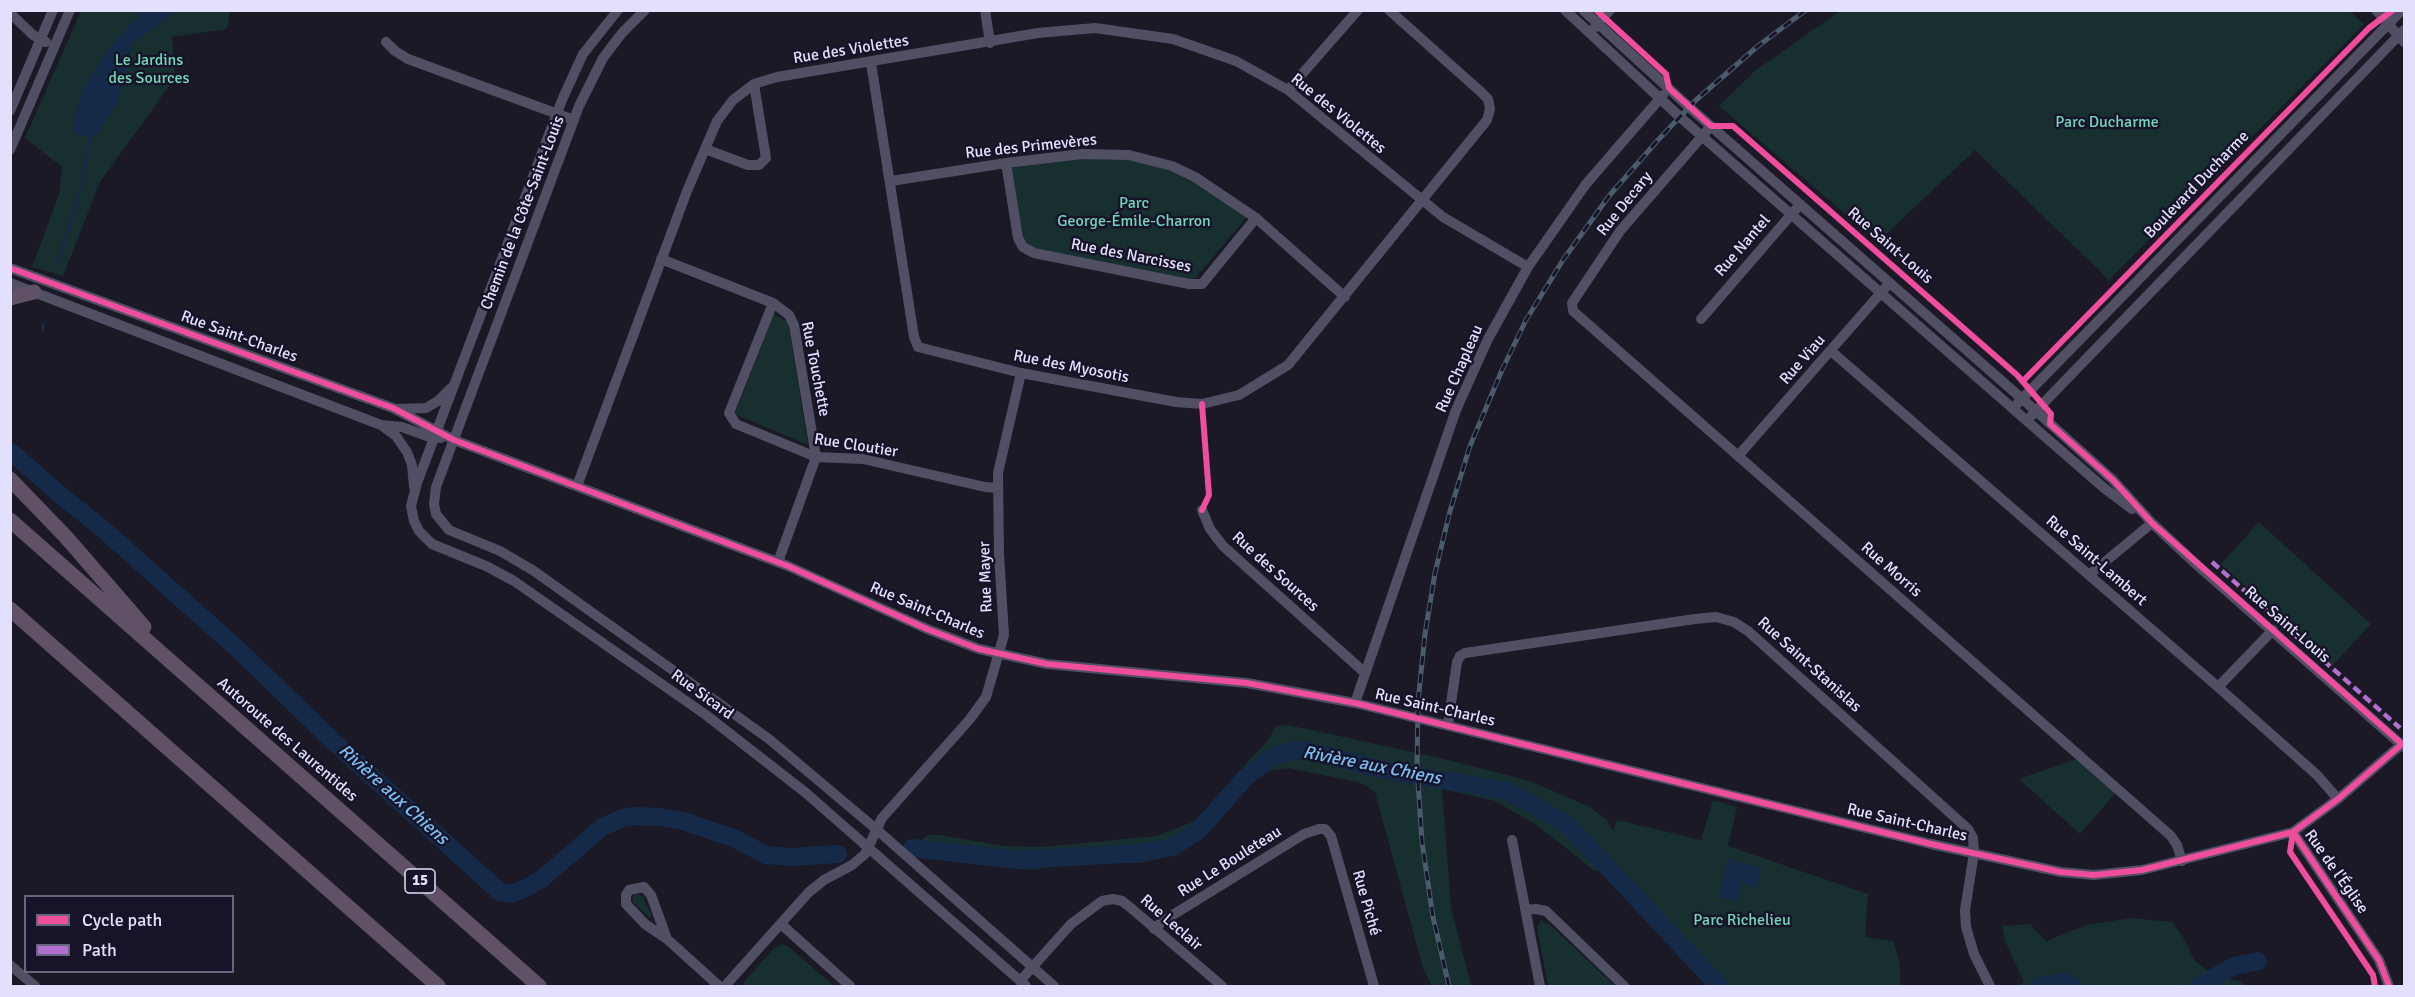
<!DOCTYPE html>
<meta charset="utf-8">
<style>
body{margin:0}
#map{position:relative;width:2415px;height:997px;overflow:hidden;background:#1a1925;font-family:Signika,sans-serif}
canvas{display:block}
.frame{position:absolute;inset:0;border:12px solid #e2e0fc;pointer-events:none}
.legend{position:absolute;left:24px;top:895px;width:210px;height:78px;box-sizing:border-box;background:#17142a;border:2px solid #68667e;margin:0;padding:8px 10px;list-style:none;font-size:18px;color:#e2e0fc}
.legend li{display:flex;align-items:center;gap:12px;height:30px}
.legend b{width:30px;border:2px solid #68667e}
</style>
<div id="map">
<canvas width="2415" height="997"></canvas>
<div class="frame"></div>
<ul class="legend">
<li><b style="height:8px;background:#ef4d9e"></b>Cycle path</li>
<li><b style="height:8px;background:#b36fd0"></b>Path</li>
</ul>
</div>
<script>
const g = document.querySelector('canvas').getContext('2d');
g.lineJoin = 'round';
function fillPath(path, color) {
  g.fillStyle = color;
  g.fill(path, 'evenodd');
}
function toPath(rows) {
  const path = new Path2D();
  for (const r of rows) {
    path.moveTo(r[0], r[1]);
    for (let i = 2; i < r.length; i += 2) path.lineTo(r[i], r[i + 1]);
  }
  return path;
}
function stroke(path, color, width, dash) {
  g.strokeStyle = color;
  g.lineWidth = width;
  g.lineCap = dash ? 'butt' : 'round';
  g.setLineDash(dash || []);
  g.stroke(path);
}
function drawText(font, color, halo, rows, align = 'center') {
  g.font = font + ' Signika,sans-serif';
  g.lineWidth = 5;
  g.setLineDash([]);
  g.textBaseline = 'middle';
  g.strokeStyle = halo;
  g.fillStyle = color;
  for (const [text, x, y, turn = 0] of rows) {
    g.save();
    g.translate(x, y);
    g.rotate((+turn || 0) * Math.PI / 180);
    g.textAlign = isNaN(turn) ? turn : align;
    if (halo) g.strokeText(text, 0, 0);
    g.fillText(text, 0, 0);
    g.restore();
  }
}
fillPath(toPath([
 [81,11,144,11,83,89,72,128,124,82,126,62,134,42,177,11,230,11,227,29,172,37,175,78,100,182,63,276,32,267,59,195,62,167,25,138],
 [2349,11,2364,24,2109,280,1975,150,1878,242,1719,106,1755,71,1840,11],
 [1129,155,1195,177,1246,218,1193,281,1025,246,1009,165],
 [774,314,788,322,808,445,735,414],
 [2259,522,2371,624,2333,665,2221,564],
 [1288,725,1440,758,1530,781,1588,806,1607,820,1613,831,1617,820,1701,840,1713,800,1737,807,1728,846,1868,894,1865,937,1893,941,1900,964,1900,986,1714,986,1604,868,1595,871,1535,824,1495,801,1442,789,1451,908,1471,986,1432,986,1423,968,1375,792,1361,783,1289,768,1267,771,1249,783,1213,824,1183,846,1161,858,1141,863,1078,863,1030,870,934,853,925,849,922,840,928,835,940,835,1004,846,1041,847,1157,836,1200,819,1215,807,1249,760,1267,742,1276,726],
 [2082,757,2119,789,2080,834,2019,779],
 [637,894,643,897,652,916,650,918,633,902,633,896],
 [2131,918,2172,922,2185,940,2194,960,2215,976,2239,981,2247,986,2018,986,2024,982,2005,941,2002,926,2030,924,2046,941,2087,925],
 [1541,920,1549,924,1615,986,1548,986,1537,927],
 [783,944,789,947,834,986,743,986,744,982,773,949]
]), '#182f2f');
fillPath(toPath([
 [144,10,177,11,134,42,126,62,124,82,117,103,97,135,90,137,76,134,72,128,83,89,109,48],
 [1728,859,1762,868,1757,887,1742,883,1737,902,1718,897]
]), '#152a49');
stroke(toPath([
 [57,264,83,183,90,134],
 [43,324,43,330]
]), '#152a49', 3);
stroke(toPath([
 [10,451,65,499,103,529,242,653,336,744,500,892,511,894,528,887,543,878,602,827,623,818,634,816,660,817,683,821,736,839,766,855,791,857,838,854],
 [912,848,1017,860,1140,853,1173,847,1198,831,1245,778,1273,756,1301,749,1384,770,1508,791,1568,825,1719,986],
 [2039,986,2064,982,2072,986],
 [2198,986,2234,966,2258,961]
]), '#152a49', 18);
stroke(toPath([
 [618,10,583,54,562,100,417,483,411,506,414,521,419,531,432,544,486,566,514,581,706,715,806,793,1026,986],
 [645,10,622,33,603,58,579,106,436,487,434,504,436,514,449,530,500,551,534,571,769,739,876,829,1054,986],
 [985,10,990,43],
 [1565,10,1680,117,2027,421,2104,488,2132,509],
 [1583,10,1689,107,2036,411,2113,480,2152,523,2197,565,2404,747],
 [2376,10,2404,42],
 [10,13,33,35,46,42],
 [1594,28,1610,10],
 [386,42,395,51,408,59,574,120],
 [871,63,914,337,918,347,1021,373,1176,402,1202,404,1239,395,1288,365,1487,120,1490,109,1488,99,1481,92,1389,10],
 [1288,90,1358,10],
 [10,111,53,10],
 [1711,126,1620,231,1572,303,1573,311,2171,836,2177,845,2182,861],
 [705,149,748,165,759,165,766,158,754,84],
 [10,150,70,10],
 [1006,163,1018,238,1023,247,1034,253,1189,284,1202,284,1256,218],
 [891,181,1006,163,1082,154,1129,155,1172,166,1195,177,1256,218,1345,297],
 [661,259,773,303,789,315,794,325,816,457,778,562],
 [10,268,393,408,454,440,788,566,927,629,979,649,1047,664,1247,683,1355,703,1931,844,2061,872,2094,875,2142,870,2293,832,2338,799,2402,744],
 [10,283,381,425,402,427,427,436,441,438],
 [773,303,729,413,736,424,816,457,863,459,985,487,998,488],
 [1701,319,1796,209],
 [1831,351,2218,687,2317,775,2338,799],
 [2017,404,2402,10],
 [396,409,426,408,438,401,451,388],
 [2031,416,2404,30],
 [381,425,396,436,407,452,412,465,414,487],
 [1738,456,1886,287],
 [577,486,687,191,717,121,733,100,754,84,777,77,1038,33,1095,28,1173,39,1236,61,1288,90,1443,217,1528,267],
 [1202,510,1210,529,1223,546,1364,672],
 [2089,575,2152,523],
 [2218,687,2273,630],
 [1355,703,1456,410,1488,339,1528,267,1586,184,1663,95],
 [1448,724,1457,662,1460,656,1465,653,1695,619,1716,617,1734,622,1748,631,1968,829,1973,838,1974,853,1965,910,1966,927,1974,954,1990,986],
 [2293,832,2379,960,2389,986],
 [1512,840,1540,986],
 [644,887,651,895,667,939,645,924,626,904,626,895,629,890,644,887],
 [1526,910,1536,909,1546,911,1624,986],
 [781,924,850,986],
 [1154,929,1163,921,1304,834,1319,829,1325,829,1331,836,1374,986],
 [667,939,719,986],
 [10,965,35,986],
 [1020,981,1071,924,1102,901,1113,899,1122,901,1131,908,1222,986],
 [725,986,809,892,824,880,852,865,865,854,882,818,970,719,986,697,1004,635,999,554,998,473,1021,373]
]), '#504f64', 10);
stroke(toPath([
 [10,298,34,292],
 [10,479,66,537,144,627],
 [10,520,539,986],
 [10,609,438,986]
]), '#605166', 15);
const rail = toPath([
 [1449,986,1433,917,1422,842,1417,767,1418,702,1425,634,1435,573,1450,511,1470,446,1502,370,1526,320,1563,260,1609,196,1658,140,1696,100,1758,46,1806,10]
]);
stroke(rail, '#4a5c6b', 5);
stroke(rail, '#17142a', 3, [9]);
stroke(toPath([
 [2212,562,2400,728]
]), '#b36fd0', 4.5, [9, 4.5]);
stroke(toPath([
 [10,268,393,408,454,440,788,566,927,629,979,649,1047,664,1247,683,1355,703,1931,844,2061,872,2094,875,2142,870,2293,832,2338,799,2402,744,2152,523,2113,480,2050,424,2051,414,2017,375,1733,126,1711,126,1669,88,1666,74,1596,10],
 [2023,381,2369,28,2393,10],
 [1202,510,1209,495,1202,404],
 [2293,832,2379,960,2389,986],
 [2293,832,2290,852,2373,975,2375,986]
]), '#ef4d9e', 6);
for (const [x, y, w] of [
 [420,881,30]
]) {
  const box = new Path2D();
  box.roundRect(x - w / 2, y - 12, w, 24, 4.5);
  g.fillStyle = '#17142a';
  g.fill(box);
  stroke(box, '#e2e0fc', 1.5);
}
drawText('bold 15px', '#e2e0fc', null, [
 ["15",420,881]
]);
drawText('16px', '#e2e0fc', '#17142a', [
 ["Rue des Violettes",851,50,-9],
 ["Rue des Violettes",1338,114,39],
 ["Rue des Primevères",1031,147,-6],
 ["Boulevard Ducharme",2197,185,-46],
 ["Rue Decary",1625,204,-51],
 ["Chemin de la Côte-Saint-Louis",523,213,-69],
 ["Rue Nantel",1743,246,-49],
 ["Rue Saint-Louis",1890,246,41],
 ["Rue des Narcisses",1131,256,11],
 ["Rue Saint-Charles",239,337,20],
 ["Rue Viau",1803,360,-49],
 ["Rue des Myosotis",1071,367,11],
 ["Rue Touchette",815,369,79],
 ["Rue Chapleau",1460,369,-66],
 ["Rue Cloutier",856,446,9],
 ["Rue Saint-Lambert",2096,561,41],
 ["Rue Morris",1891,570,41],
 ["Rue des Sources",1275,572,42],
 ["Rue Mayer",986,577,-92],
 ["Rue Saint-Charles",927,611,23],
 ["Rue Saint-Louis",2287,625,41],
 ["Rue Saint-Stanislas",1809,665,42],
 ["Rue Sicard",702,695,36],
 ["Rue Saint-Charles",1435,708,13],
 ["Autoroute des Laurentides",287,740,41],
 ["Rue Saint-Charles",1907,823,13],
 ["Rue Le Bouleteau",1230,862,-32],
 ["Rue de l'Église",2336,872,55],
 ["Rue Piché",1366,903,74],
 ["Rue Leclair",1171,923,41]
]);
drawText('16px', '#72d6b9', '#17142a', [
 ["Le Jardins",149,61],
 ["des Sources",149,79],
 ["Parc Ducharme",2107,123],
 ["Parc",1134,204],
 ["George-Émile-Charron",1134,222],
 ["Parc Richelieu",1742,921]
]);
drawText('italic 18px', '#79bef1', '#17142a', [
 ["Rivière aux Chiens",1372,766,11],
 ["Rivière aux Chiens",393,795,42]
]);
</script>
